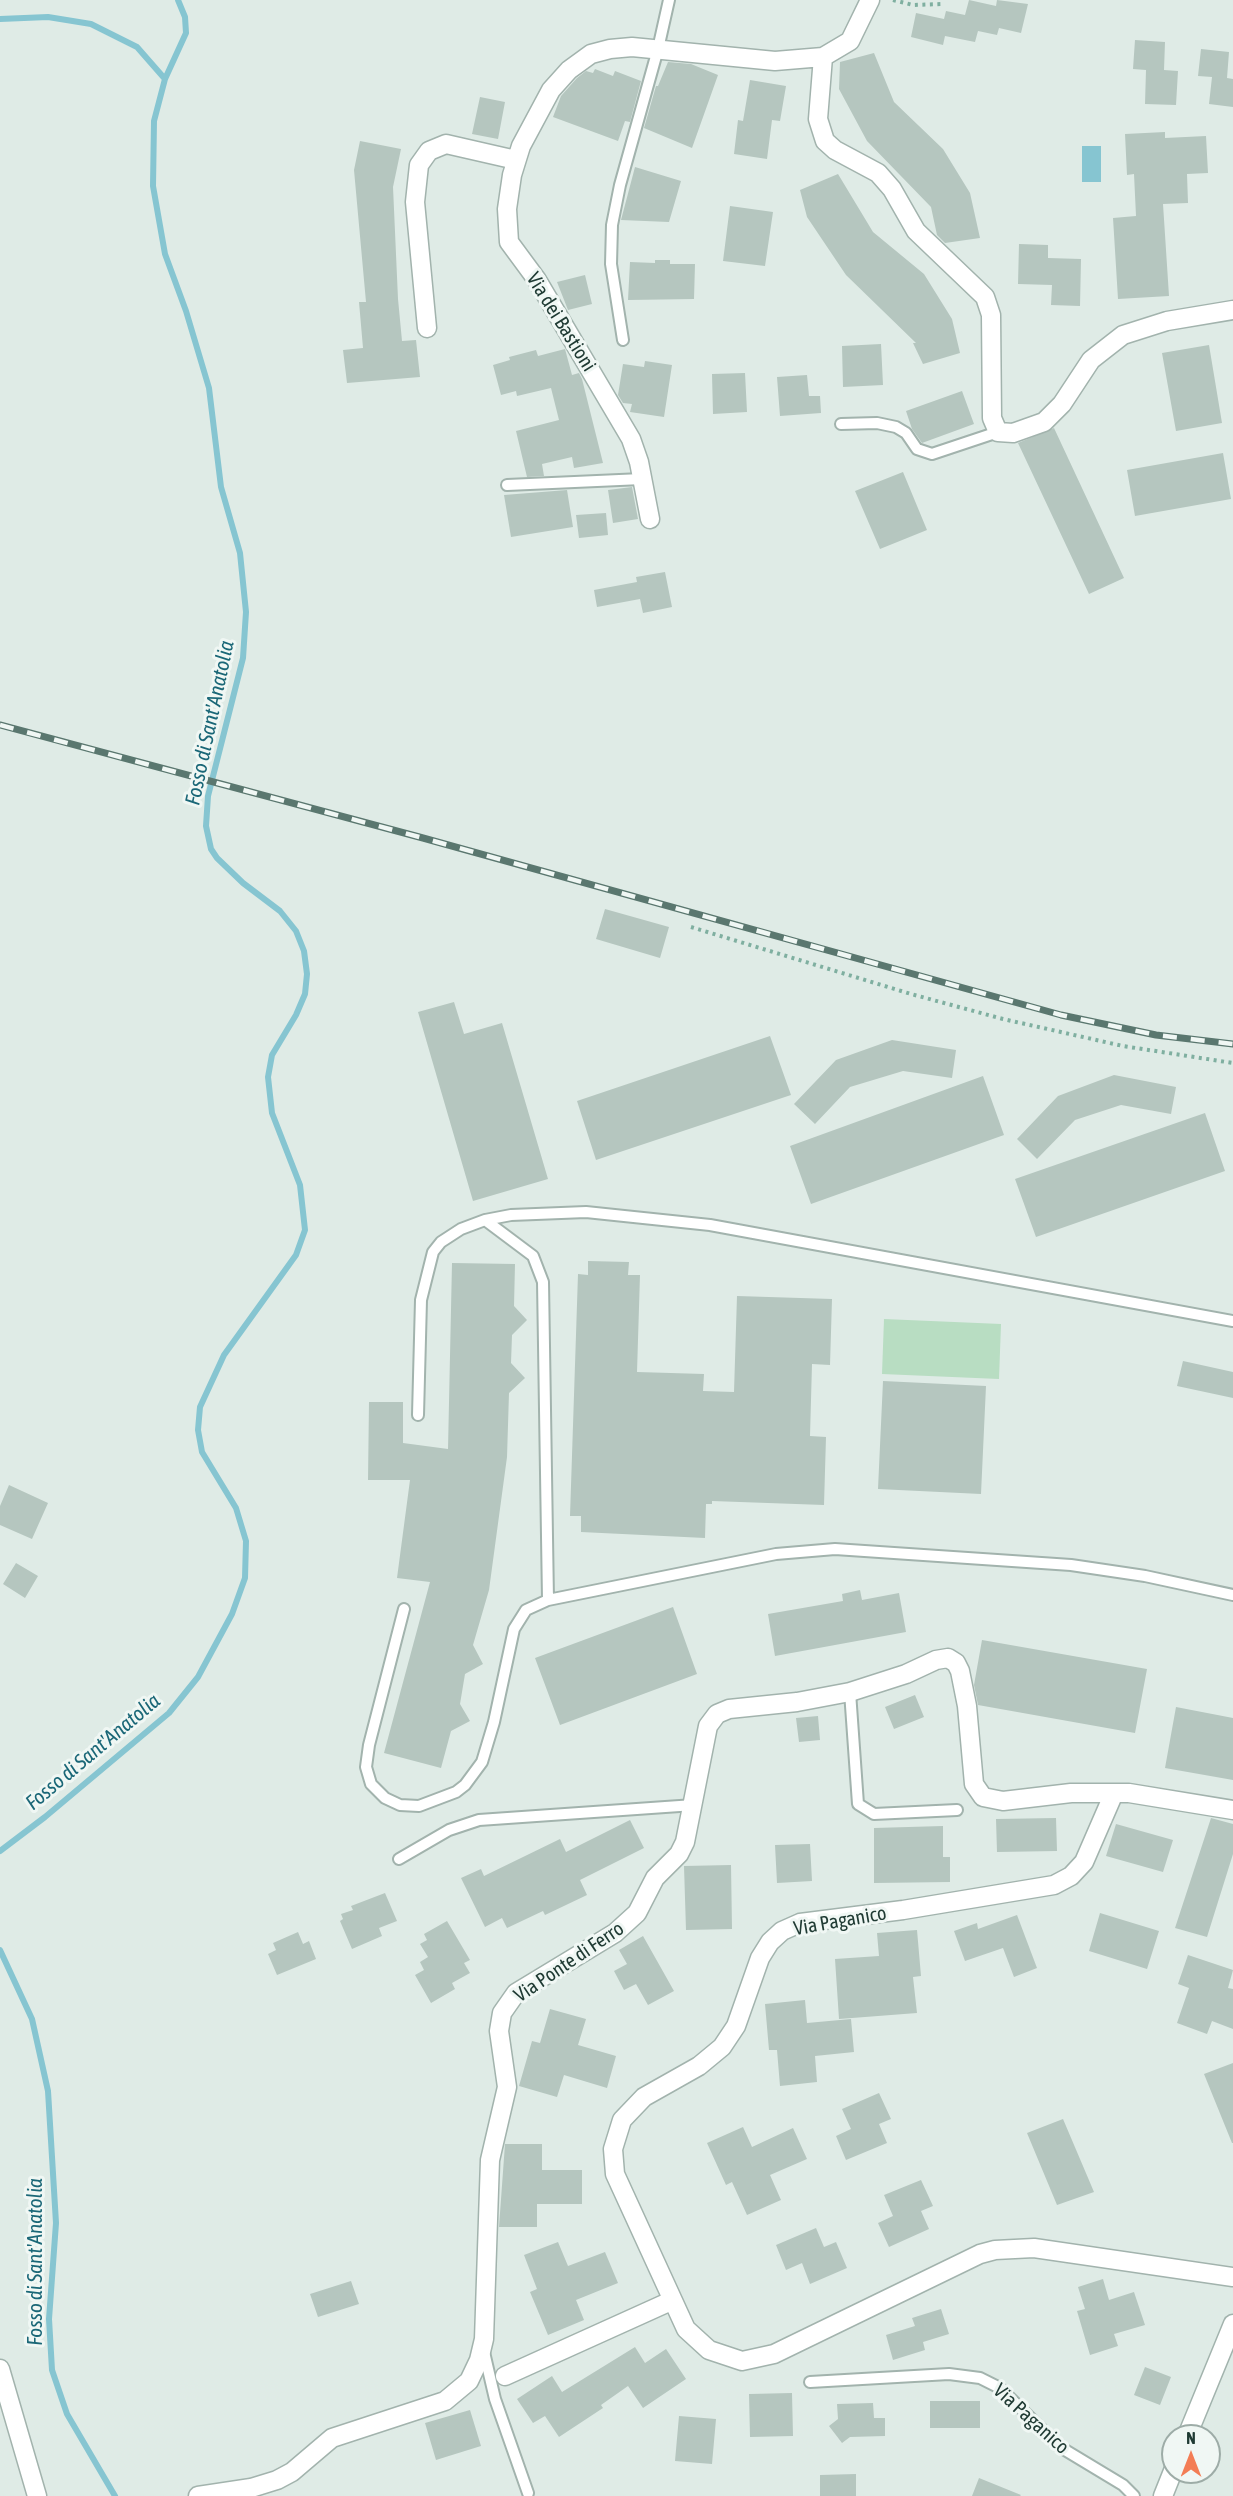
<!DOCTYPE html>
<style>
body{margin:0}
#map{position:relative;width:1233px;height:2496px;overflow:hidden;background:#dfebe6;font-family:"Asap Condensed",sans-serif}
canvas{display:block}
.north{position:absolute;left:1161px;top:2424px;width:60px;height:60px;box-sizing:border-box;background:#f0f7f4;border:2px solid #9daca7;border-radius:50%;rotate:0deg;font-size:16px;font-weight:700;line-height:24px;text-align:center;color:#203b34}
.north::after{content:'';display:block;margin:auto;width:21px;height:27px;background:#f37d55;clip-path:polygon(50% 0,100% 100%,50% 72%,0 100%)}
</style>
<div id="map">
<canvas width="1233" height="2496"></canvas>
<div class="north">N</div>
</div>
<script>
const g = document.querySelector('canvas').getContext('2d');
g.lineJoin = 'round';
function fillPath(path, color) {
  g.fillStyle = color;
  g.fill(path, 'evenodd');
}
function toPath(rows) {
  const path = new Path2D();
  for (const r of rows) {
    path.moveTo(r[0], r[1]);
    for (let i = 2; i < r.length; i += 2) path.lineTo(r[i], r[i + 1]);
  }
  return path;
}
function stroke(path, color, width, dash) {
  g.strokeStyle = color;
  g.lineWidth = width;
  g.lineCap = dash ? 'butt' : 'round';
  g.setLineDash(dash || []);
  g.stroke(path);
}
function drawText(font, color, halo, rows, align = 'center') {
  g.font = font + ' "Asap Condensed",sans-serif';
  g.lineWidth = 6;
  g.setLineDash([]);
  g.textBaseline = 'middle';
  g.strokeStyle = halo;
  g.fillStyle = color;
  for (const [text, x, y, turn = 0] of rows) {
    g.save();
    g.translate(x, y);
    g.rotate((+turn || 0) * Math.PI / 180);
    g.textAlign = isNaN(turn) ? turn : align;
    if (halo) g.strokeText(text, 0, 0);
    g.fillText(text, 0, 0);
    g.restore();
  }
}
fillPath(toPath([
 [884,1319,1001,1324,999,1379,882,1374]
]), '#b8ddc2');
fillPath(toPath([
 [1082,146,1101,146,1101,182,1082,182]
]), '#86c5d1');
stroke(toPath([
 [0,19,48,17,91,24,137,47,165,79],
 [0,1851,45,1817,169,1713,198,1677,232,1614,245,1578,246,1541,236,1508,202,1452,198,1430,200,1407,224,1355,296,1255,305,1230,300,1185,272,1113,268,1077,272,1055,296,1015,305,994,307,974,304,951,296,931,280,911,243,883,217,858,211,849,206,826,208,796,243,658,246,612,240,553,221,487,209,388,186,311,165,254,153,186,154,121,165,79,186,33,185,17,178,0],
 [0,1950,32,2019,48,2091,56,2223,49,2319,52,2370,67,2414,115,2496]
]), '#86c5d1', 6);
fillPath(toPath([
 [969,0,996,6,997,0,1028,4,1021,33,999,28,997,35,978,31,975,42,945,36,943,45,911,37,916,13,944,19,946,11,965,15],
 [1135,40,1165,42,1164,70,1178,71,1176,105,1145,104,1146,70,1133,69],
 [1201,49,1229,52,1227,78,1233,79,1233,107,1209,104,1212,77,1198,76],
 [874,53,894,102,943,149,970,193,980,238,945,243,937,235,931,207,867,141,839,89,840,62],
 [668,62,691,64,718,75,692,148,644,128,656,86,658,86],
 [595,69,613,76,615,71,641,81,630,122,625,121,618,141,553,117,561,96,577,78,586,71,593,73],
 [750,80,786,86,780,121,772,120,767,159,734,154,738,120,743,121],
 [480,97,505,102,498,139,472,134],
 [1165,132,1165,138,1206,136,1208,173,1187,174,1188,203,1163,204,1169,296,1118,299,1113,218,1136,216,1134,174,1127,175,1125,134],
 [360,141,401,149,393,187,398,299,402,341,416,340,420,377,347,383,343,350,363,348,359,302,366,302,354,170],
 [635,167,681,181,669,222,621,220],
 [838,174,873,232,924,274,952,319,960,353,923,364,913,343,916,343,846,275,807,217,800,190],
 [730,206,773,212,765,266,723,261],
 [1019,244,1048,245,1048,258,1081,259,1080,306,1051,305,1052,285,1018,284],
 [655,260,670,260,670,264,695,264,694,299,628,300,630,262,655,263],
 [585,275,592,304,568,310,557,282],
 [881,344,883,385,843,387,842,346],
 [1209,345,1222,423,1176,431,1162,353],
 [565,349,572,375,579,373,582,379,603,463,574,468,572,457,542,464,544,476,527,477,516,431,559,420,551,388,517,396,516,391,501,395,493,365,510,360,509,357,536,350,538,356],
 [645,361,672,365,664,417,630,412,632,404,623,403,618,395,623,364,644,367],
 [745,373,747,412,713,414,712,374],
 [807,375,809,396,820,396,821,413,780,416,777,377],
 [962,391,974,424,922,443,912,429,906,411],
 [1054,428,1124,578,1089,594,1018,443],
 [1223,453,1231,499,1135,516,1127,470],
 [903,472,927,530,880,549,855,491],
 [632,487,638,519,613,523,608,490],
 [567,490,573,527,511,537,504,495],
 [606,513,608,535,579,538,576,515],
 [665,572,672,607,643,613,640,599,597,607,594,590,637,582,636,577],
 [605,909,669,927,660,958,596,939],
 [454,1002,464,1034,502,1023,548,1179,473,1201,418,1012],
 [770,1036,791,1095,596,1160,577,1101],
 [892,1040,956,1050,952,1078,903,1071,850,1087,815,1124,794,1104,836,1060],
 [1114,1075,1176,1087,1171,1114,1121,1105,1075,1120,1037,1159,1017,1139,1058,1096],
 [983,1076,1004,1135,811,1204,790,1146],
 [1205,1113,1225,1171,1036,1237,1015,1179],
 [588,1261,629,1262,628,1275,640,1275,637,1372,704,1374,703,1391,734,1392,737,1296,832,1299,830,1365,812,1364,810,1436,826,1437,824,1505,712,1501,712,1504,706,1504,705,1538,581,1532,581,1516,570,1516,578,1274,588,1275],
 [452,1263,515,1264,514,1306,527,1320,512,1335,511,1363,525,1378,509,1393,507,1457,489,1590,473,1645,483,1664,465,1674,460,1704,470,1721,451,1731,441,1768,384,1753,430,1582,397,1578,410,1480,368,1480,369,1402,403,1402,403,1443,448,1449],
 [1183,1361,1233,1372,1233,1398,1177,1386],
 [883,1381,986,1386,981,1494,878,1489],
 [9,1485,48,1503,32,1539,0,1525,0,1506],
 [16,1563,38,1576,25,1598,3,1584],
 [860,1590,862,1600,899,1593,906,1632,775,1656,768,1614,843,1601,842,1594],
 [673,1607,697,1674,560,1725,535,1658],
 [982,1640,1147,1669,1135,1733,978,1705,974,1685],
 [915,1695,924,1717,894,1729,885,1707],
 [1176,1707,1233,1718,1233,1780,1165,1768],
 [818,1716,820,1740,799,1742,796,1718],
 [1056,1818,1057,1851,997,1852,996,1819],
 [1211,1818,1233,1824,1233,1854,1207,1937,1175,1928],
 [630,1820,644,1848,580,1880,587,1895,545,1915,543,1911,507,1928,502,1918,485,1927,461,1878,481,1869,484,1876,560,1839,566,1852],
 [1116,1824,1173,1840,1163,1872,1106,1856],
 [943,1826,943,1857,950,1857,950,1882,874,1883,874,1828],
 [810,1844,812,1881,777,1883,775,1845],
 [731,1865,732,1929,686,1930,684,1866],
 [385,1893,397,1921,379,1928,382,1936,352,1949,340,1921,343,1919,341,1914,353,1910,351,1906],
 [1100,1913,1159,1931,1147,1969,1089,1951],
 [1017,1915,1037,1968,1014,1977,1003,1948,965,1961,954,1931,977,1923,978,1929],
 [447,1921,470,1960,464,1963,470,1973,452,1983,455,1989,431,2003,415,1975,424,1970,420,1962,428,1957,420,1944,427,1940,424,1934],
 [917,1930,921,1976,913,1977,917,2013,839,2019,835,1959,879,1956,877,1933],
 [298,1932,303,1944,309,1941,316,1959,277,1975,268,1954,276,1950,273,1943],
 [643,1936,674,1991,648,2005,636,1984,624,1990,614,1971,627,1964,619,1950],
 [1188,1955,1233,1970,1228,1988,1233,1989,1233,2029,1212,2021,1207,2034,1177,2023,1189,1988,1178,1984],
 [805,2000,807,2023,851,2019,854,2052,815,2056,817,2082,780,2086,777,2050,769,2050,765,2004],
 [550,2009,586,2019,578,2045,616,2056,607,2088,564,2075,557,2097,519,2086,532,2041,540,2043],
 [1233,2063,1233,2143,1232,2143,1204,2074],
 [879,2093,891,2119,879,2124,887,2143,846,2160,836,2136,851,2129,842,2109],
 [1063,2119,1094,2192,1057,2205,1027,2133],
 [743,2127,752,2147,793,2128,807,2159,770,2175,781,2200,747,2215,732,2182,726,2185,707,2143],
 [505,2144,542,2144,542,2170,582,2170,582,2204,537,2204,537,2227,499,2227],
 [921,2180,933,2206,921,2211,929,2229,889,2247,878,2223,893,2216,884,2195],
 [816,2228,824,2247,836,2242,847,2268,810,2284,802,2263,786,2270,776,2245],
 [558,2242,568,2266,605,2252,618,2283,576,2300,584,2320,548,2335,530,2292,537,2289,524,2255],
 [1103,2279,1109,2300,1134,2292,1145,2325,1114,2334,1118,2346,1090,2355,1077,2311,1085,2309,1078,2287],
 [351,2281,359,2304,318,2317,310,2294],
 [941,2309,949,2334,923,2342,925,2350,893,2360,886,2335,915,2326,912,2318],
 [635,2347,645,2363,666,2349,686,2379,643,2408,628,2386,601,2405,603,2408,559,2437,545,2416,533,2423,517,2399,552,2376,562,2392],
 [1145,2367,1171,2377,1160,2405,1134,2395],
 [792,2393,793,2436,750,2437,749,2394],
 [930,2401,980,2401,980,2428,930,2428],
 [873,2403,874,2418,885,2418,885,2436,850,2437,842,2443,829,2426,838,2419,837,2404],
 [470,2410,481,2446,436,2460,425,2423],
 [679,2416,716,2419,712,2464,675,2461],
 [856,2474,856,2496,820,2496,820,2475],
 [979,2478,1021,2495,1020,2496,972,2496]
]), '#b5c6bf');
const service = toPath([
 [623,340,611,264,612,225,620,185,658,49,669,0],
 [841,424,877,423,896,427,906,433,917,449,932,454,998,432],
 [507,485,642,479],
 [418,1415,421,1300,433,1252,441,1242,461,1229,485,1220,511,1215,586,1212,710,1225,1233,1321],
 [548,1600,776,1554,835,1549,1071,1565,1145,1576,1233,1595],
 [404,1609,369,1745,366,1767,371,1784,385,1798,400,1805,419,1806,456,1792,465,1785,482,1762,494,1722,514,1629,526,1610,548,1600,543,1282,533,1256,485,1220],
 [850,1692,858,1804,874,1814,957,1810],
 [399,1859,449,1830,479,1820,694,1805],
 [484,2352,495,2399,528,2493],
 [810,2382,949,2374,980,2378,1000,2388,1060,2447,1123,2485,1134,2496]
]);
const minor = toPath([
 [823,57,818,119,825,141,835,150,878,173,892,189,916,231,985,297,991,315,992,418,998,432,1013,433,1044,422,1062,404,1091,360,1123,335,1167,321,1233,310],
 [427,328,415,202,419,165,429,151,446,144,516,160],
 [650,519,639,462,631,439,537,280,509,242,507,209,512,175,521,146,551,90,569,70,591,54,610,49,632,47,775,61,823,57,850,41,870,0],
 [1114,1793,1084,1862,1071,1876,1054,1885,903,1910,800,1923,782,1931,770,1942,760,1958,736,2026,722,2047,699,2066,644,2097,622,2120,613,2149,615,2174,686,2329,709,2350,742,2361,774,2354,980,2254,995,2250,1034,2248,1233,2277],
 [0,2369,37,2496],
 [505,2376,671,2301],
 [198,2496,251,2488,277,2480,292,2472,332,2438,445,2401,469,2381,479,2360,484,2339,490,2160,507,2087,499,2031,502,2013,516,1993,615,1933,637,1913,655,1878,679,1854,685,1842,708,1726,717,1714,729,1709,797,1702,850,1692,906,1674,936,1660,948,1658,956,1663,960,1671,967,1706,974,1784,983,1797,1003,1801,1071,1793,1129,1793,1233,1810]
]);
const tertiary = toPath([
 [1187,2436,1233,2324],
 [1163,2496,1173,2471]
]);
stroke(service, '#a2b3ad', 14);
stroke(minor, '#a2b3ad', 21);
stroke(tertiary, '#a2b3ad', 21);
stroke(toPath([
 [893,0,913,5,943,4],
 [691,927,911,994,1003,1019,1123,1046,1233,1063]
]), '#7fafa0', 4, [3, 4.5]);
stroke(service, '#fff', 10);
stroke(minor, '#fff', 18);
stroke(tertiary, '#fff', 18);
const rail = toPath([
 [0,725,423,838,1061,1015,1156,1035,1233,1044]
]);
stroke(rail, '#5a776f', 7);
stroke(rail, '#f0f7f4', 4.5, [14]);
drawText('20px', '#203b34', '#f0f7f4', [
 ["Via dei Bastioni",561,322,58],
 ["Via Paganico",840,1921,-10],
 ["Via Ponte di Ferro",569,1962,-34],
 ["Via Paganico",1031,2419,42]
]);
drawText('italic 21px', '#1a6777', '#f0f7f4', [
 ["Fosso di Sant'Anatolia",210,723,-78],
 ["Fosso di Sant'Anatolia",93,1752,-40],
 ["Fosso di Sant'Anatolia",35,2262,-90]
]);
</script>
